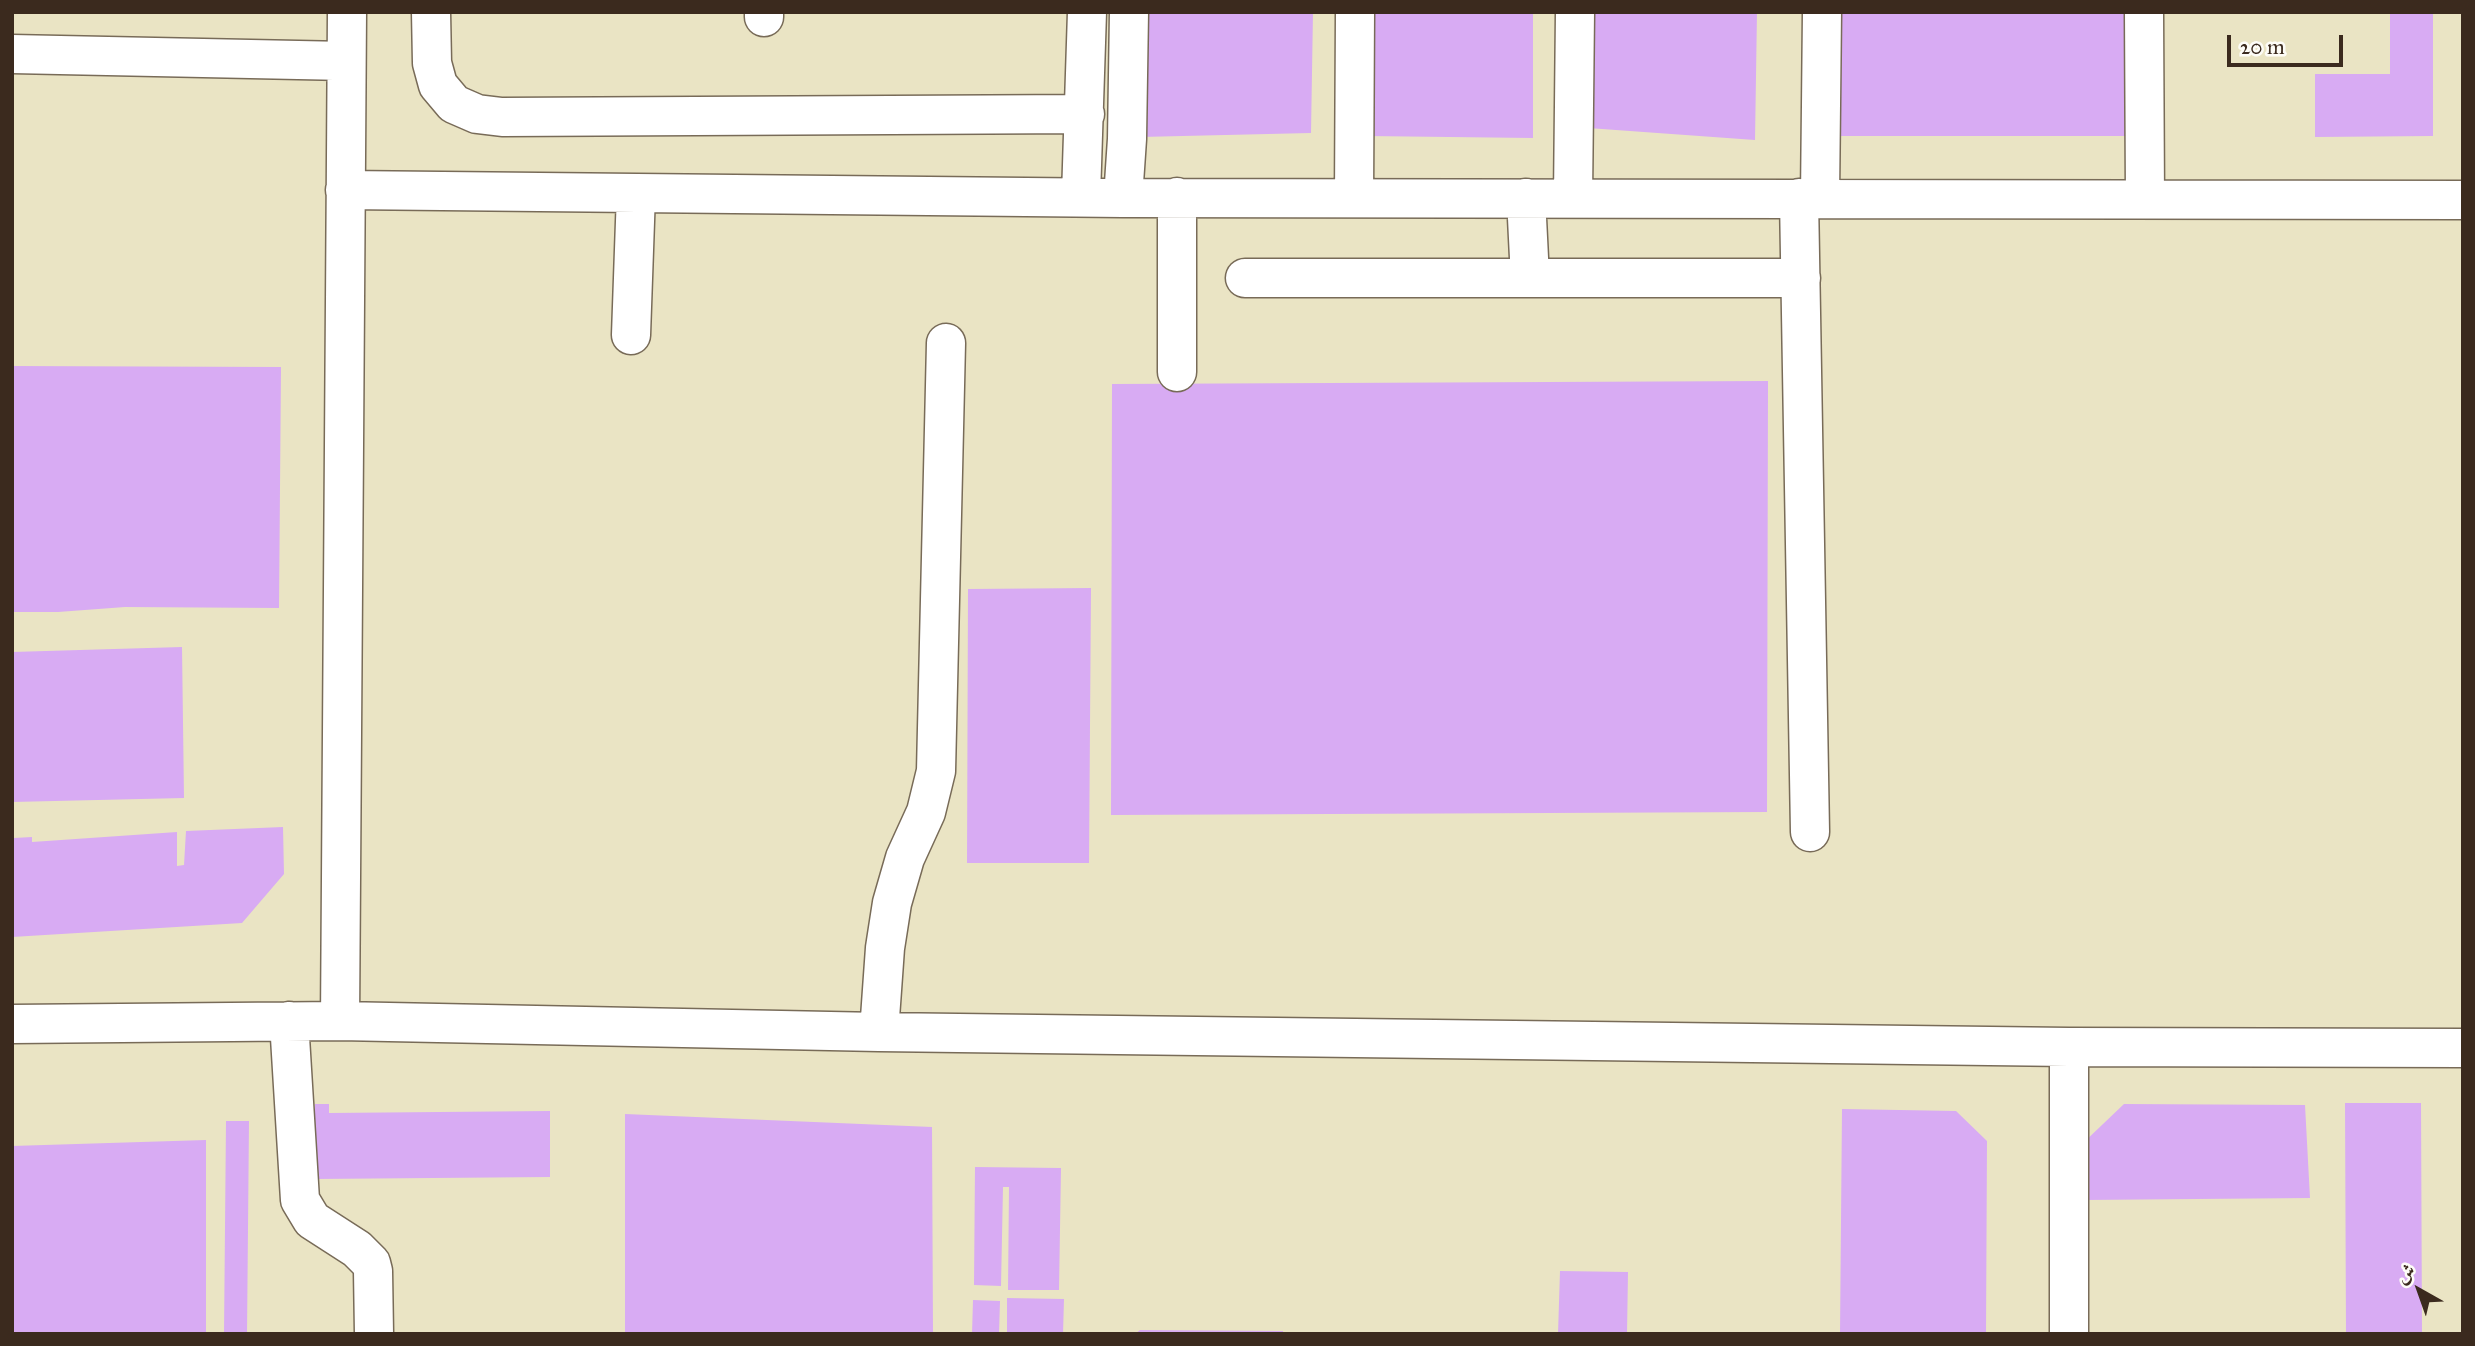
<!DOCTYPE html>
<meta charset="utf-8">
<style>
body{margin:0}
#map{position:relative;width:2475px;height:1346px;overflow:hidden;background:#eae4c4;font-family:"IM FELL Great Primer",Amiri,serif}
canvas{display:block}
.frame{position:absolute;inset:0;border:14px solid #3b2a1e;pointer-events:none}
.north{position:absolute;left:2384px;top:1255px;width:70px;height:70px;-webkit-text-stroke:5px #fdfcf7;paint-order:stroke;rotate:320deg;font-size:19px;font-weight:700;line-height:28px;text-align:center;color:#3b2a1e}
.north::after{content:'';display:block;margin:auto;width:24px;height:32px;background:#3b2a1e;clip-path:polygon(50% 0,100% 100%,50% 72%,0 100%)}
.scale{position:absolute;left:2227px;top:35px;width:116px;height:32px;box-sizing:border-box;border:4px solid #3b2a1e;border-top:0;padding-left:9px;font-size:21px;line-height:24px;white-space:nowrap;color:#3b2a1e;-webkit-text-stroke:5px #fdfcf7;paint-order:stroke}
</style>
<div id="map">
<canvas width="2475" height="1346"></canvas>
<div class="frame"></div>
<div class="north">ش</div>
<div class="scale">20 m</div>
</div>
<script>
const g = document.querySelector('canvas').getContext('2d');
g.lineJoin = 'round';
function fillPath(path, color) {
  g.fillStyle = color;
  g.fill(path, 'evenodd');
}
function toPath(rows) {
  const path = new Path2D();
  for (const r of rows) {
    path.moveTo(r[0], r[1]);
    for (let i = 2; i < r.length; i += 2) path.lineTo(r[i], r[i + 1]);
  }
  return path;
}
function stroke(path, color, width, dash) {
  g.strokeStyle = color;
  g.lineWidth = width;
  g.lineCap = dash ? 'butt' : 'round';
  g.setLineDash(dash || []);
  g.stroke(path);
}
fillPath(toPath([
 [1141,12,1313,12,1311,133,1140,137],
 [1367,12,1533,12,1533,138,1367,136],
 [1588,12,1757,12,1755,140,1588,128],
 [1840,12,2138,12,2140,136,1840,136],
 [2390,12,2433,12,2433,136,2315,137,2315,74,2390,74],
 [12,366,281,367,279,608,125,607,58,612,12,612],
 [1768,381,1767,812,1111,815,1112,384],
 [1091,588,1089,863,967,863,968,589],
 [182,647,184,798,12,802,12,652],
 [283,827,284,874,242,923,12,937,14,838,32,837,32,842,177,832,177,866,184,865,186,831],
 [2345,1103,2421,1103,2422,1334,2346,1334],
 [315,1104,329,1104,329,1113,550,1111,550,1177,315,1179],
 [2124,1104,2305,1105,2310,1198,2084,1200,2081,1145],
 [1842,1109,1956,1111,1987,1141,1986,1334,1840,1334],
 [625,1114,932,1127,933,1334,625,1334],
 [226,1121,249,1121,247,1334,224,1334],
 [206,1140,206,1334,12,1334,12,1146],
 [975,1167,1061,1168,1059,1290,1008,1290,1009,1187,1003,1187,1001,1286,974,1285],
 [1560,1271,1628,1272,1627,1334,1558,1334],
 [1007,1298,1064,1299,1063,1334,1007,1334],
 [973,1300,1000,1301,999,1334,972,1334],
 [1140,1330,1283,1331,1283,1334,1135,1334]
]), '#d8abf3');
const minor = toPath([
 [431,12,432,63,438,85,454,104,477,114,502,117,1085,114],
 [2144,12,2145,199],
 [764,17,764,12],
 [12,54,346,61],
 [345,190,1123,198,2463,200],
 [1081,196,1087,12],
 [1354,197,1355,12],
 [1573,197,1575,12],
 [1820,197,1822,12],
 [1123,198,1127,139,1129,12],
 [1526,198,1530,278],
 [1799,198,1810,832],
 [1245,278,1801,278],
 [631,335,636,193],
 [1177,372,1177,197],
 [289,1021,300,1200,312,1220,357,1249,371,1263,373,1271,374,1334],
 [340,1021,347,12],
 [12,1024,340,1021,879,1032,2069,1047,2463,1048],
 [879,1032,885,948,892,903,905,858,926,812,936,771,946,343],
 [2069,1334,2069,1047]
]);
stroke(minor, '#786b58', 41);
stroke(minor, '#fff', 38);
</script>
